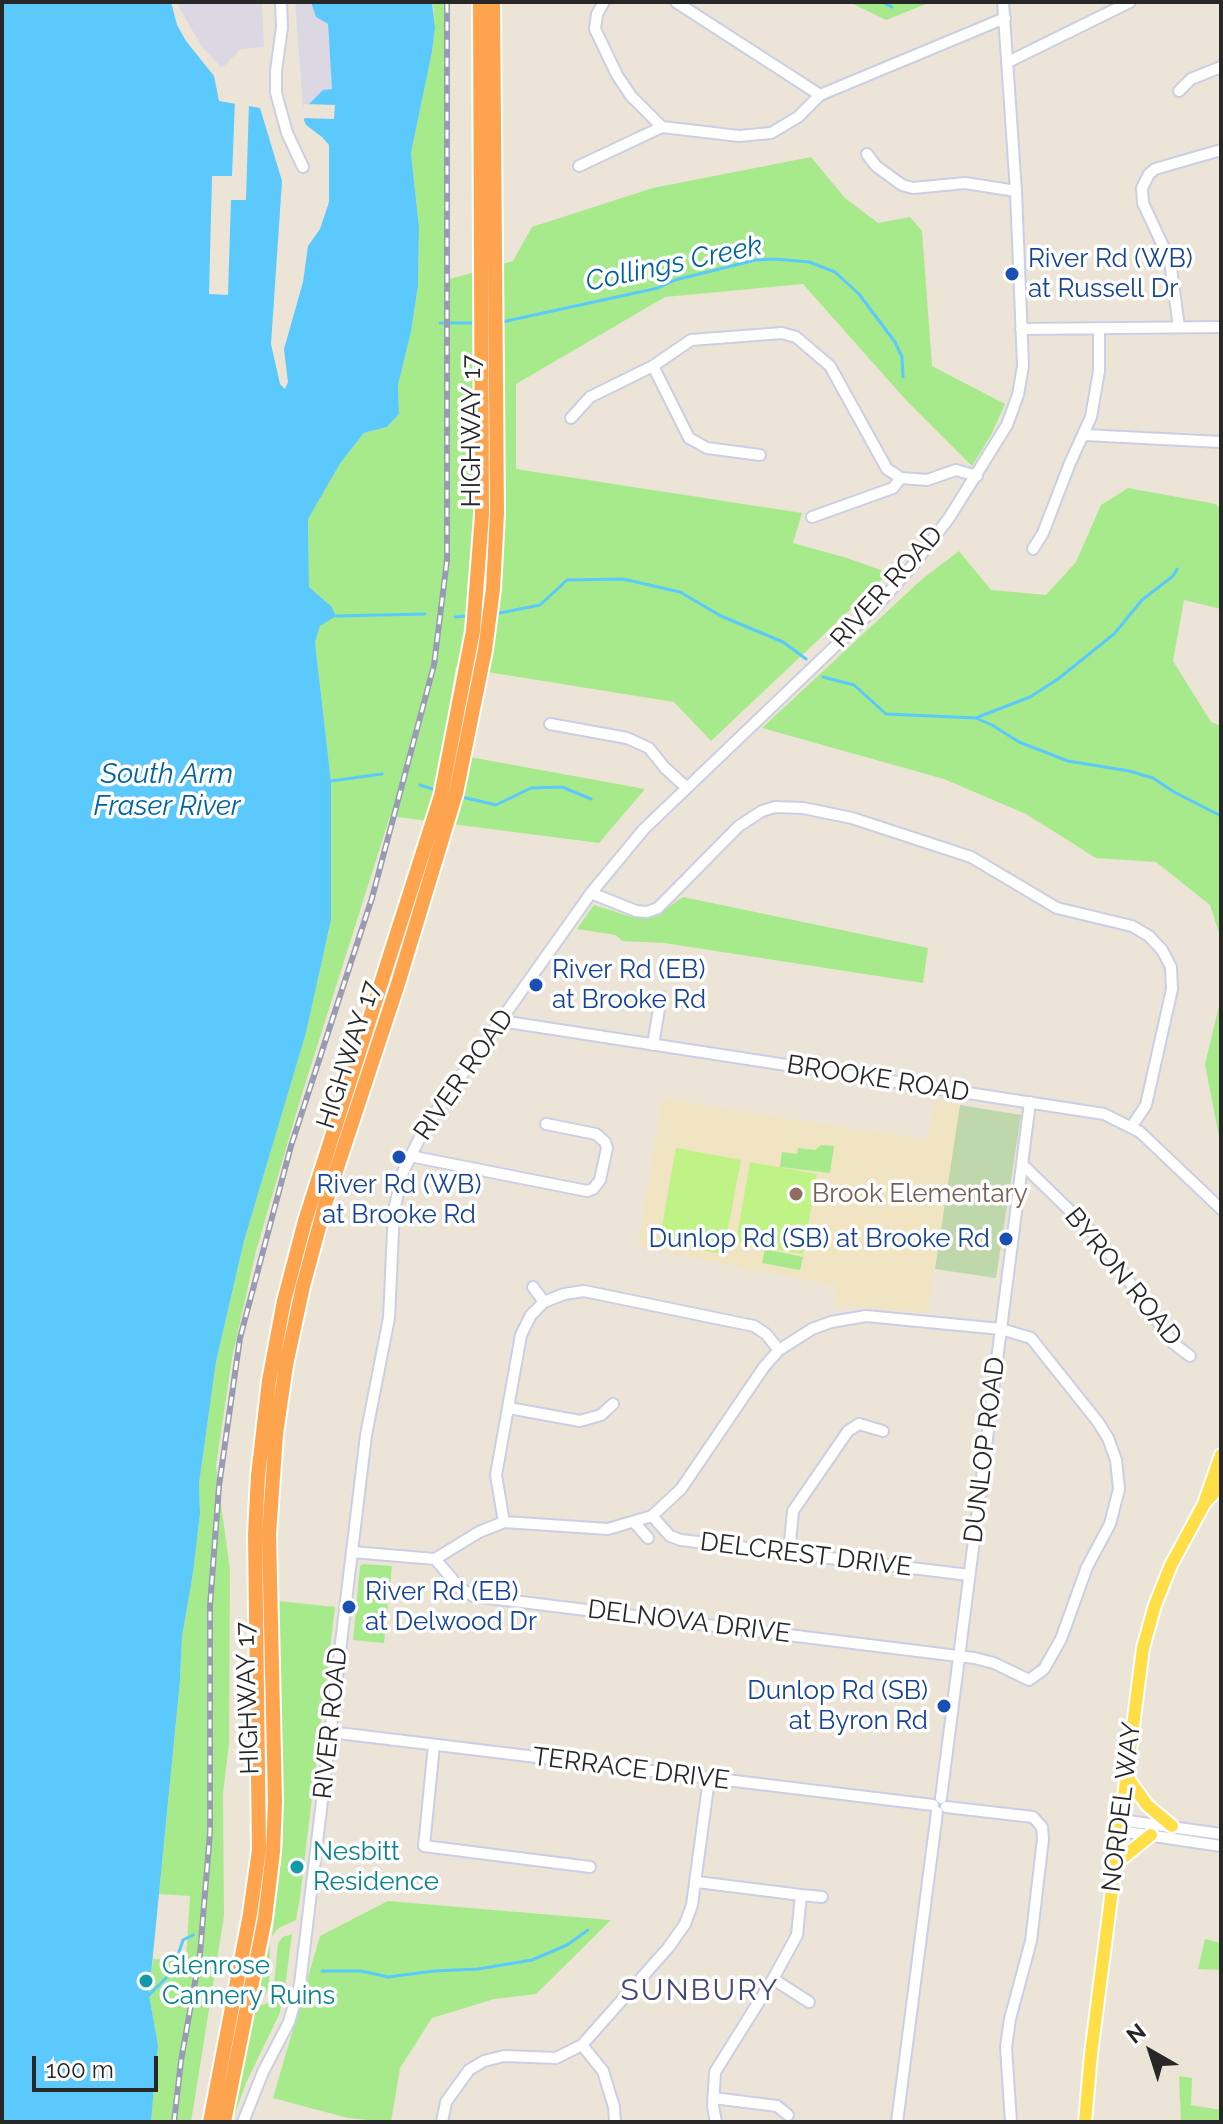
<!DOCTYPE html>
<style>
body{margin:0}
#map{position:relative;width:1223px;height:2124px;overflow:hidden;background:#ece4d6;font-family:Raleway,sans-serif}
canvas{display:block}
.frame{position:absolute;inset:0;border:4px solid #272727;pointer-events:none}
.north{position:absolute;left:1111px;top:2012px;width:80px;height:80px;-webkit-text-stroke:6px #fff;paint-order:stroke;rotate:321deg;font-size:22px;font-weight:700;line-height:32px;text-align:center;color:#272727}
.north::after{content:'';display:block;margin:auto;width:28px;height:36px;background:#272727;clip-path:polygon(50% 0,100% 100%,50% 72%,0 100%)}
.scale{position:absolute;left:32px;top:2056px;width:126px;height:36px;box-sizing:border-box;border:4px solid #272727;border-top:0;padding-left:10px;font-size:24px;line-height:28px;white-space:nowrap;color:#272727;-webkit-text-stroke:6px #fff;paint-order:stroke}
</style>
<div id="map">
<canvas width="1223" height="2124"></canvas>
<div class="frame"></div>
<div class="north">N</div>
<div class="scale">100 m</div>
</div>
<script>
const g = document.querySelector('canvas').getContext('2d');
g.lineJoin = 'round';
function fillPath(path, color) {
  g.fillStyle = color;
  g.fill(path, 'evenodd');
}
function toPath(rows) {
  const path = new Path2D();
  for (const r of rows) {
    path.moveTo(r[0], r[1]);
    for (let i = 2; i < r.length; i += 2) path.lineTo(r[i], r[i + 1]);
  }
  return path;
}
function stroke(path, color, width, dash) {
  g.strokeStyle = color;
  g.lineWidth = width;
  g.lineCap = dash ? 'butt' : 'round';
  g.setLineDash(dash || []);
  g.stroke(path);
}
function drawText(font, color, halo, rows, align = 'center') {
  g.font = font + ' Raleway,sans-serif';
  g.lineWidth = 7;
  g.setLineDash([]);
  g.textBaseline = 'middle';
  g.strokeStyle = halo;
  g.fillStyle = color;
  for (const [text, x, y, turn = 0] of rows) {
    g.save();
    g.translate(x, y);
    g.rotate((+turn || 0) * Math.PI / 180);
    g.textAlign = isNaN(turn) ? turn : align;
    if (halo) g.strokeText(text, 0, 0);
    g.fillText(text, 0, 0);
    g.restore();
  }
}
fillPath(toPath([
 [176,2,262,2,264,47,241,49,222,68,202,47],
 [295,2,311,2,316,16,328,24,332,89,308,106,304,120]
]), '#dcd8e3');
fillPath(toPath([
 [662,1099,927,1140,936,1100,960,1105,928,1313,834,1305,836,1286,638,1247]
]), '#f0e4c3');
fillPath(toPath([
 [433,2,446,2,446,177,450,279,513,261,532,227,653,188,811,157,845,198,878,223,910,217,922,231,932,366,1005,404,991,435,972,466,905,399,803,284,665,297,516,384,516,469,802,513,793,543,847,558,889,573,711,741,674,702,456,667,442,752,645,789,599,843,390,816,301,1097,256,1251,232,1358,216,1466,230,1570,229,1744,223,1793,224,1916,191,2122,151,2122,158,2045,149,1995,153,1959,186,1960,190,1896,159,1894,180,1681,182,1637,193,1573,200,1514,199,1484,216,1362,244,1241,306,1033,331,920,331,781,315,642,320,626,331,606,309,587,308,518,341,462,364,433,387,427,399,414,398,385,411,332,418,286,419,227,411,153,432,52,435,27],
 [849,2,931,2,886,20],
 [1128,488,1216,504,1221,510,1221,609,1184,600,1173,661,1211,722,1221,726,1221,939,1210,905,1156,862,1096,858,1026,814,944,779,762,728,921,580,959,551,991,590,1046,595,1076,562,1101,505],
 [683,897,928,948,923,983,664,943,622,941,616,935,577,929,594,905,632,917,657,915],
 [1221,998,1221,1147,1205,1064],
 [821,1145,834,1146,830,1173,780,1167,782,1152,797,1154,798,1148,815,1150],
 [765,1249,803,1257,800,1270,762,1263],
 [363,1564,392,1566,384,1643,353,1640,360,1566],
 [278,1601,335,1607,300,1897,296,1920,277,1929,272,1937,283,1842],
 [388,1901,611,1920,536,1994,494,1999,432,2018,400,2068,391,2122,348,2118,273,2098,320,1936],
 [292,1934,284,1995,279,2015,246,2083,232,2122,255,2007,266,2004,273,1995,278,1943,283,1937],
 [1205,1939,1221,1943,1221,1970,1198,1969],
 [270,1944,269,1987,265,1995,256,2001],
 [1179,2076,1192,2078,1191,2105,1221,2110,1221,2122,1181,2122]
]), '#a7ea8b');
fillPath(toPath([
 [960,1105,1021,1115,996,1278,935,1269]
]), '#bfd8ab');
fillPath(toPath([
 [676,1148,741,1160,723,1254,659,1243],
 [750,1162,817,1174,803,1254,736,1242]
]), '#bff385');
fillPath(toPath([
 [2,2,171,2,177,25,186,41,214,76,219,101,260,108,282,181,271,344,280,384,285,389,288,382,284,349,303,282,308,246,320,229,329,202,329,145,322,137,306,125,304,120,307,106,323,90,332,89,328,24,316,17,311,2,432,2,435,27,432,52,411,153,419,227,418,286,411,332,398,385,399,414,387,427,364,433,341,462,308,519,309,587,331,606,336,616,320,626,315,642,331,781,331,920,306,1033,244,1241,216,1362,199,1484,200,1514,193,1573,182,1637,180,1681,149,1995,158,2045,151,2122,2,2122]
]), '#5bc9fc');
fillPath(toPath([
 [235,100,249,102,246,200,231,200,228,295,209,294,212,176,232,176],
 [304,104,335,105,334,119,300,118]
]), '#ece4d6');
stroke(toPath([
 [882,2,892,7],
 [502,322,658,288,675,280,756,260,774,259,809,262,835,272,859,294,895,342,902,357,903,377],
 [440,323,478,323],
 [495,614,540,605,567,580,623,579,680,592,721,616,783,642,806,659],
 [336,616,425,614],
 [455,617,468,616],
 [823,677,854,685,886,714,976,718,992,725,1019,742,1068,761,1129,771,1153,778,1174,792,1221,816],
 [978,717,1030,697,1058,679,1114,634,1142,600,1173,576,1177,569],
 [331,781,382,774],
 [420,785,439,791],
 [462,797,496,805,531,788,562,787,591,799],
 [322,1971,361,1971,388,1977,434,1971,478,1969,532,1960,567,1945,588,1930],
 [149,1995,183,1961,179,1952,183,1940,193,1935]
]), '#5bc9fc', 3);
const minor = toPath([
 [281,2,282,27,276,71,276,93,287,133,303,167],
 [604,2,597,14,595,29,617,75,631,96,662,127,739,136,771,133,798,117,820,95,1005,18],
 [676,2,820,95],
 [1008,62,1130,2],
 [1179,91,1191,79,1221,67],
 [867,154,876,166,902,185,913,188,965,183,1016,191],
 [579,166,662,127],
 [1179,327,1170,261,1143,203,1142,188,1149,174,1155,169,1221,150],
 [1021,329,1221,327],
 [653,366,689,438,707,448,760,455],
 [571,418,590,397,653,366,691,340,782,333,796,337,830,366,887,469,901,478,927,480,956,470,977,476],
 [1085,435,1221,442],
 [812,517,893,488,901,478],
 [1033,549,1043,533,1070,463,1091,417,1099,371,1099,328],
 [550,724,627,738,649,748,665,768,687,788],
 [591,893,636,911,647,912,658,908,739,826,762,811,775,807,803,808,852,818,971,857,1057,908,1132,926,1149,936,1162,950,1171,967,1172,989,1146,1105,1132,1126],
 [501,1021,1104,1114,1140,1132,1221,1209],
 [653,1045,661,997],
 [410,1156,587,1191,593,1189,600,1180,607,1148,605,1142,596,1134,546,1124],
 [1022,1164,1098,1238,1173,1343,1190,1356],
 [533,1287,544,1302],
 [509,1408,580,1421,601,1415,613,1404],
 [652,1516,670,1536,681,1540,969,1575],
 [504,1522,496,1475,521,1335,531,1315,544,1302,564,1294,584,1291,754,1326,766,1334,779,1350],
 [634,1522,648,1538],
 [352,1552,435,1559,479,1532,504,1522,608,1529,652,1516,681,1489,764,1367,779,1350,812,1329,831,1322,866,1316,1001,1329,1031,1338,1098,1422,1108,1438,1116,1460,1119,1489,1110,1524,1087,1567,1061,1639,1044,1669,1029,1680,994,1663,974,1658,473,1596,460,1588,435,1559],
 [789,1553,793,1511,848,1431,859,1424,883,1431],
 [330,1732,933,1805],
 [434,1745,424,1846,590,1867],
 [941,1798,1030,1102],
 [946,1807,1033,1817,1042,1827,1043,1839,1031,1941,1010,2019,1006,2047,1011,2122],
 [1121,1820,1221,1834],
 [1120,1831,1221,1846],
 [697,1882,801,1895,797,1935,773,1979,715,2072,713,2106,716,2122],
 [801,1895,822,1897],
 [773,1979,809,2002],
 [582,2045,603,2071,614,2107,615,2122],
 [713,2098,777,2106,788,2115],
 [243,2122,263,2072,289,2022,300,1984,366,1435,389,1318,394,1210,403,1172,425,1127,591,893,644,829,875,608,913,565,949,518,1007,425,1018,395,1023,366,1016,191,1003,2],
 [442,2122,446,2102,469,2070,484,2061,504,2056,556,2058,582,2045,668,1948,685,1924,692,1905,709,1779],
 [897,2122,937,1812]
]);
const major = toPath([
 [1205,1501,1221,1455],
 [1127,1777,1147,1805,1172,1826],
 [1115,1864,1151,1835],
 [1085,2122,1091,2054,1143,1648,1155,1605,1171,1565,1204,1504,1221,1485]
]);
const highway = toPath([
 [210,2122,250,1914,259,1850,255,1534,258,1476,269,1381,284,1301,305,1221,441,796,473,631,482,515,480,2],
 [224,2122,265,1918,273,1852,275,1802,269,1534,276,1434,286,1365,303,1286,327,1198,397,987,456,793,485,650,493,589,497,513,493,2]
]);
stroke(minor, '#cbcfe3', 14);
stroke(major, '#fff', 16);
stroke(highway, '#fff', 18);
stroke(minor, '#fff', 10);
stroke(major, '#ffde48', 12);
stroke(highway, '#ffa44e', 14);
const rail = toPath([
 [174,2122,181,2061,200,1954,210,1832,210,1606,219,1486,240,1338,291,1146,372,898,434,665,447,560,447,2]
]);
stroke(rail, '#999bb4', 6);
stroke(rail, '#fff', 3, [9]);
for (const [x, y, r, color] of [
 [1012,274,8,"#1a4fb4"],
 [536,985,8,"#1a4fb4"],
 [399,1157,8,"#1a4fb4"],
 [796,1194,8,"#8d6e63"],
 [1006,1239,8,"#1a4fb4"],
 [349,1607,8,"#1a4fb4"],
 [944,1706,8,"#1a4fb4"],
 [297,1867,8,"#0f9aa8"],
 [146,1981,8,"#0f9aa8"]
]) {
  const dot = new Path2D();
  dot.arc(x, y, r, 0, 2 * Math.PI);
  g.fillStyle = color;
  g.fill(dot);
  stroke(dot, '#fff', 3);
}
drawText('26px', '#164399', '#fff', [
 ["River Rd (WB)",1028,259],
 ["at Russell Dr",1028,289],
 ["River Rd (EB)",552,970],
 ["at Brooke Rd",552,1000],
 ["River Rd (WB)",399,1185,"center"],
 ["at Brooke Rd",399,1215,"center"],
 ["Dunlop Rd (SB) at Brooke Rd",990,1239,"right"],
 ["River Rd (EB)",365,1592],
 ["at Delwood Dr",365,1622],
 ["Dunlop Rd (SB)",928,1691,"right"],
 ["at Byron Rd",928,1721,"right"]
], 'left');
drawText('26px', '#272727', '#fff', [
 ["HIGHWAY 17",472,431,-90],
 ["RIVER ROAD",887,587,-48],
 ["HIGHWAY 17",349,1055,-72],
 ["RIVER ROAD",464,1075,-55],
 ["BROOKE ROAD",878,1079,9],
 ["BYRON ROAD",1123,1277,51],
 ["DUNLOP ROAD",985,1450,-83],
 ["DELCREST DRIVE",806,1555,7],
 ["DELNOVA DRIVE",689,1622,7],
 ["HIGHWAY 17",248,1698,-92],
 ["RIVER ROAD",331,1723,-84],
 ["TERRACE DRIVE",631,1769,7],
 ["NORDEL WAY",1122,1807,-83]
]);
drawText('26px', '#785e54', '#fff', [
 ["Brook Elementary",812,1194]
], 'left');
drawText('26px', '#0d838f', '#fff', [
 ["Nesbitt",313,1852],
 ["Residence",313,1882],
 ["Glenrose",162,1966],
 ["Cannery Ruins",162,1996]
], 'left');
drawText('italic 28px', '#0062a2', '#fff', [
 ["Collings Creek",674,264,-12],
 ["South Arm",167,775],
 ["Fraser River",167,807]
]);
g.letterSpacing = '2px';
drawText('30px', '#434a7c', '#fff', [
 ["SUNBURY",700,1991]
]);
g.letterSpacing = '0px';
</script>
